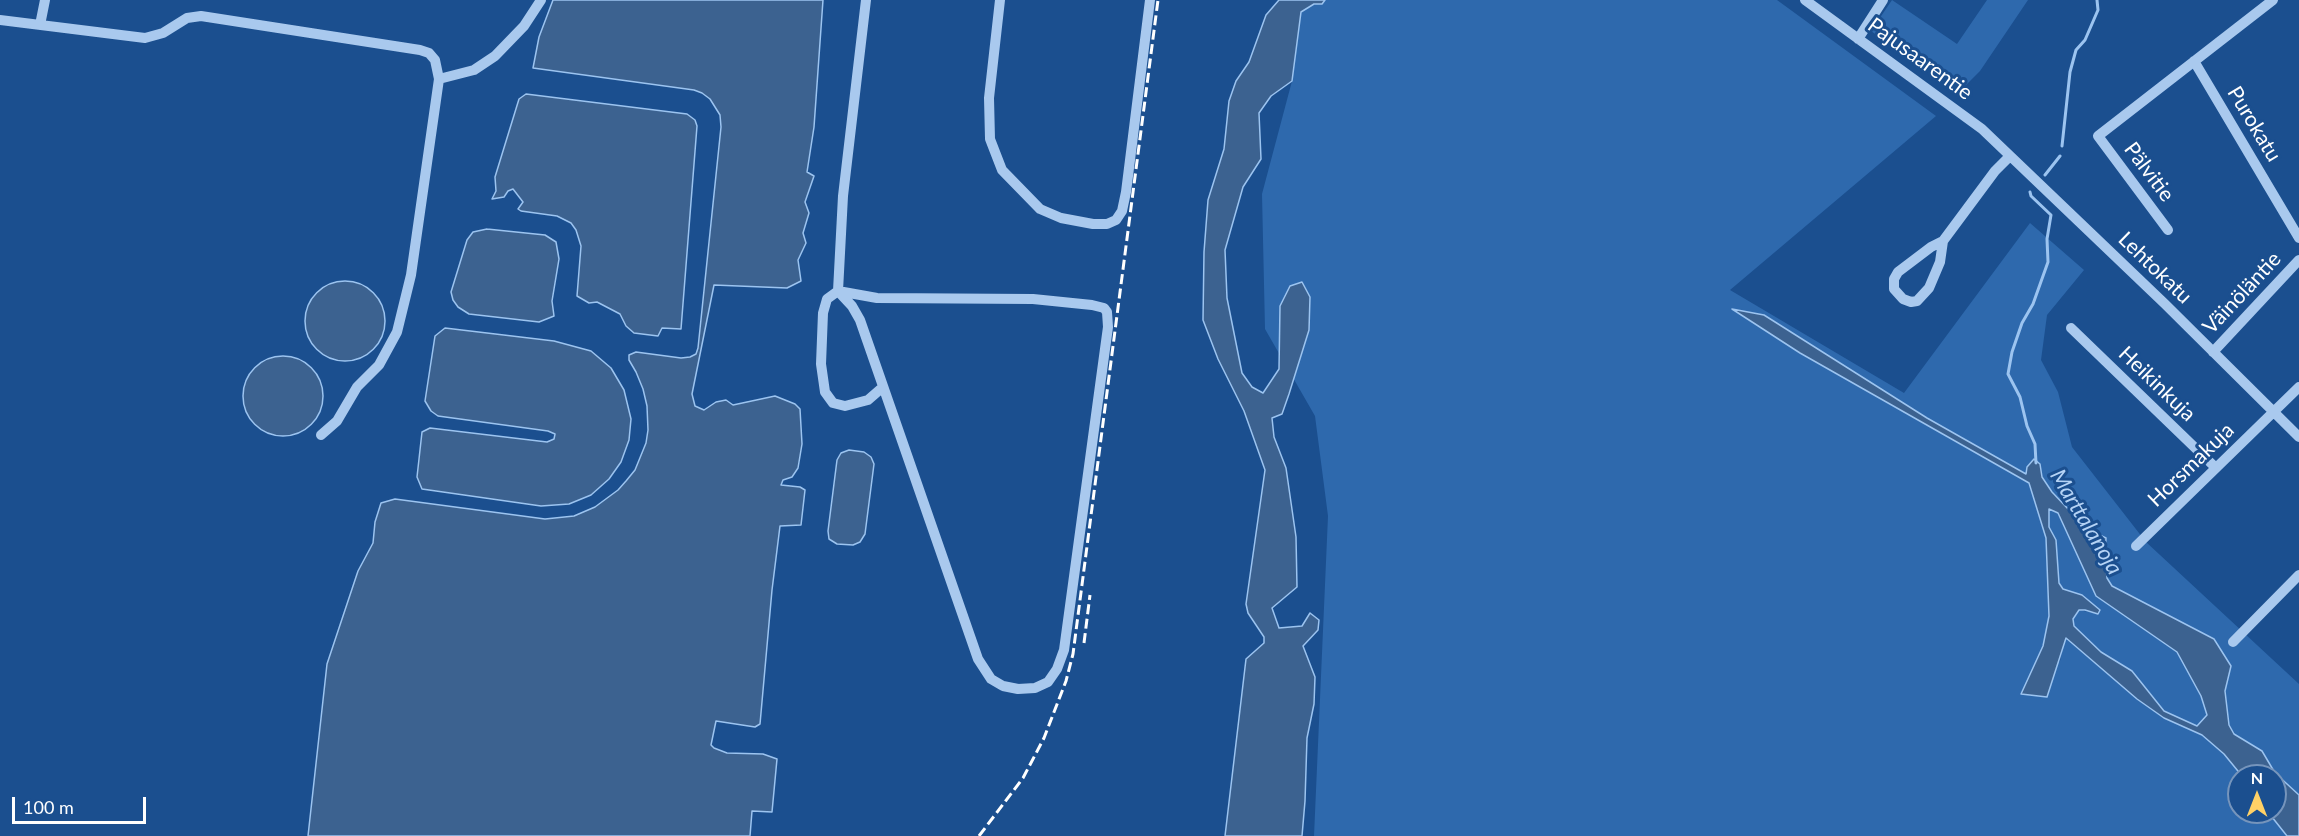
<!DOCTYPE html>
<meta charset="utf-8">
<style>
body{margin:0}
#map{position:relative;width:2299px;height:836px;overflow:hidden;background:#1b4f8f;font-family:Lato,sans-serif}
canvas{display:block}
.north{position:absolute;left:2227px;top:764px;width:60px;height:60px;box-sizing:border-box;background:#1b4f8f;border:2px solid #7695bc;border-radius:50%;rotate:0deg;font-size:16px;font-weight:700;line-height:24px;text-align:center;color:#fff}
.north::after{content:'';display:block;margin:auto;width:21px;height:27px;background:#ffd166;clip-path:polygon(50% 0,100% 100%,50% 72%,0 100%)}
.scale{position:absolute;left:12px;top:797px;width:134px;height:27px;box-sizing:border-box;border:3px solid #fff;border-top:0;padding-left:8px;font-size:18px;line-height:21px;white-space:nowrap;color:#fff;-webkit-text-stroke:4px #1b4f8f;paint-order:stroke}
</style>
<div id="map">
<canvas width="2299" height="836"></canvas>
<div class="north">N</div>
<div class="scale">100 m</div>
</div>
<script>
const g = document.querySelector('canvas').getContext('2d');
g.lineJoin = 'round';
function fillPath(path, color) {
  g.fillStyle = color;
  g.fill(path, 'evenodd');
}
function toPath(rows) {
  const path = new Path2D();
  for (const r of rows) {
    if (r.length === 3) {
      path.moveTo(r[0] + r[2], r[1]);
      path.arc(r[0], r[1], r[2], 0, 2 * Math.PI);
      continue;
    }
    path.moveTo(r[0], r[1]);
    for (let i = 2; i < r.length; i += 2) path.lineTo(r[i], r[i + 1]);
  }
  return path;
}
function stroke(path, color, width, dash) {
  g.strokeStyle = color;
  g.lineWidth = width;
  g.lineCap = dash ? 'butt' : 'round';
  g.setLineDash(dash || []);
  g.stroke(path);
}
function drawText(font, color, halo, rows, align = 'center') {
  g.font = font + ' Lato,sans-serif';
  g.lineWidth = 6;
  g.setLineDash([]);
  g.textBaseline = 'middle';
  g.strokeStyle = halo;
  g.fillStyle = color;
  for (const [text, x, y, turn = 0] of rows) {
    g.save();
    g.translate(x, y);
    g.rotate((+turn || 0) * Math.PI / 180);
    g.textAlign = isNaN(turn) ? turn : align;
    if (halo) g.strokeText(text, 0, 0);
    g.fillText(text, 0, 0);
    g.restore();
  }
}
fillPath(toPath([
 [1325,0,1777,0,1936,116,1730,290,1904,393,2030,223,2084,270,2047,315,2041,360,2058,392,2072,447,2146,542,2299,684,2299,795,2275,773,2262,751,2234,734,2229,725,2225,691,2231,666,2214,639,2112,586,2107,578,2105,558,2105,539,2087,529,2052,492,2042,477,2040,465,2029,483,2046,538,2049,616,2043,646,2022,694,2060,661,2065,638,2137,699,2164,718,2202,735,2224,754,2242,776,2239,776,2239,812,2268,812,2287,836,1314,836,1328,516,1315,416,1265,329,1262,194,1292,81,1301,12,1307,7,1315,4,1322,4],
 [1892,0,1957,44,1987,0,2028,0,1980,71,1958,93,1871,31],
 [2049,509,2058,513,2096,596,2177,652,2201,696,2207,716,2197,726,2164,711,2132,671,2101,652,2074,626,2073,619,2079,610,2098,614,2082,595,2063,589,2059,583,2056,540,2049,527]
]), '#2e69ad');
const water = toPath([
 [553,0,823,0,814,127,807,172,814,176,805,202,809,213,803,233,806,243,798,260,801,281,787,288,714,285,692,394,695,406,704,410,716,402,726,400,733,405,775,396,795,404,800,409,802,444,798,468,792,477,783,480,781,485,800,487,805,490,801,525,780,526,772,590,760,724,755,727,716,721,711,745,714,748,727,753,763,754,777,759,772,812,752,811,750,836,308,836,327,664,358,571,373,543,375,522,381,503,395,499,545,519,574,516,595,507,618,490,626,481,635,470,646,443,648,430,647,406,643,389,636,372,629,360,629,355,636,352,681,358,690,357,696,354,698,348,721,127,720,115,710,99,702,93,694,90,533,68,539,37,553,0],
 [1279,0,1325,0,1322,4,1314,4,1301,12,1292,81,1271,96,1259,113,1261,159,1243,187,1225,250,1227,298,1242,373,1252,387,1263,393,1279,369,1280,306,1290,286,1302,282,1310,297,1309,330,1289,394,1282,414,1272,418,1274,437,1286,468,1296,537,1297,587,1272,608,1279,628,1302,626,1310,613,1319,620,1318,630,1303,646,1315,677,1314,704,1307,738,1305,801,1302,836,1225,836,1246,659,1264,643,1264,637,1248,613,1246,604,1265,470,1244,411,1218,359,1203,320,1204,252,1208,200,1224,149,1229,101,1236,81,1249,62,1266,15,1279,0],
 [526,94,687,114,695,120,697,126,681,329,662,328,658,336,634,333,626,326,620,314,597,302,589,303,577,296,581,246,576,230,571,223,557,216,521,211,518,209,523,202,513,189,508,191,504,197,492,199,496,191,495,177,519,99,526,94],
 [487,229,545,235,556,242,559,259,552,301,554,316,539,322,469,314,458,307,453,300,451,292,467,240,473,232,487,229],
 [345,321,40],
 [1732,309,1764,315,1927,418,2026,474,2027,467,2034,459,2040,464,2042,477,2052,492,2087,529,2106,538,2105,558,2107,578,2112,586,2214,639,2231,666,2225,691,2229,725,2234,734,2262,751,2275,773,2299,795,2299,836,2287,836,2268,812,2275,812,2275,776,2242,776,2224,754,2202,735,2164,718,2137,699,2066,638,2047,697,2021,694,2043,646,2049,616,2046,538,2029,483,1800,353,1732,309],
 [2049,509,2058,513,2096,596,2177,652,2201,696,2207,715,2197,726,2164,711,2132,671,2101,652,2074,626,2073,619,2079,610,2085,610,2098,614,2100,610,2082,595,2063,589,2059,583,2056,540,2049,527,2049,509],
 [445,328,554,341,591,351,611,368,624,390,631,419,629,440,621,462,609,479,591,495,569,504,541,506,422,489,417,477,422,432,430,428,547,442,554,439,555,434,548,431,438,416,431,411,425,401,435,336,445,328],
 [283,396,40],
 [849,450,864,452,871,457,874,464,865,534,860,542,853,545,837,544,829,539,828,531,837,460,841,453,849,450]
]);
fillPath(water, '#3c6290');
stroke(water, '#9cc4f0', 1.5);
stroke(toPath([
 [2062,146,2070,72,2076,50,2085,40,2098,10,2097,0],
 [2045,175,2060,156],
 [2030,192,2031,196,2051,215,2047,239,2048,262,2033,304,2022,323,2012,352,2008,374,2020,397,2027,426,2035,444,2036,463]
]), '#9cc4f0', 3);
stroke(toPath([
 [866,0,843,196,838,291,852,306,860,320,978,659,991,679,1003,686,1018,689,1035,688,1048,682,1057,669,1064,650,1108,327,1107,312,1104,308,1092,305,1033,299,877,298,838,291,827,299,823,313,821,364,825,392,833,403,845,406,868,400,883,387],
 [1000,0,989,98,990,139,1002,170,1040,209,1061,218,1093,224,1107,224,1116,220,1122,211,1126,192,1150,0],
 [1805,0,1982,129,2165,304,2299,437],
 [0,20,145,38,163,33,187,18,201,16,420,50,429,53,435,60,439,79,474,70,495,56,524,26,541,0],
 [40,25,45,0],
 [1858,39,1883,0],
 [2194,61,2299,238],
 [2168,230,2098,136,2273,0],
 [1943,241,1940,262,1929,288,1917,301,1911,302,1903,299,1894,289,1894,279,1898,272,1931,247,1943,241,1995,171,2009,157],
 [2071,328,2216,468],
 [2213,352,2299,260],
 [321,435,337,421,357,387,379,365,397,332,411,275,439,79],
 [2136,546,2299,387],
 [2233,642,2299,575]
]), '#a9c9ee', 10);
stroke(toPath([
 [1084,643,1090,595],
 [979,836,1023,778,1044,738,1066,681,1073,654,1158,0]
]), '#fff', 3, [10, 4.5]);
drawText('21px', '#fff', '#1b4f8f', [
 ["Pajusaarentie",1920,59,36],
 ["Purokatu",2254,124,59],
 ["Pälvitie",2149,172,53],
 ["Lehtokatu",2155,268,44],
 ["Väinöläntie",2242,293,-47],
 ["Heikinkuja",2157,384,44],
 ["Horsmakuja",2191,465,-44]
]);
drawText('italic 22px', '#b5d3f5', '#1b4f8f', [
 ["Marttalanoja",2086,522,59]
]);
</script>
